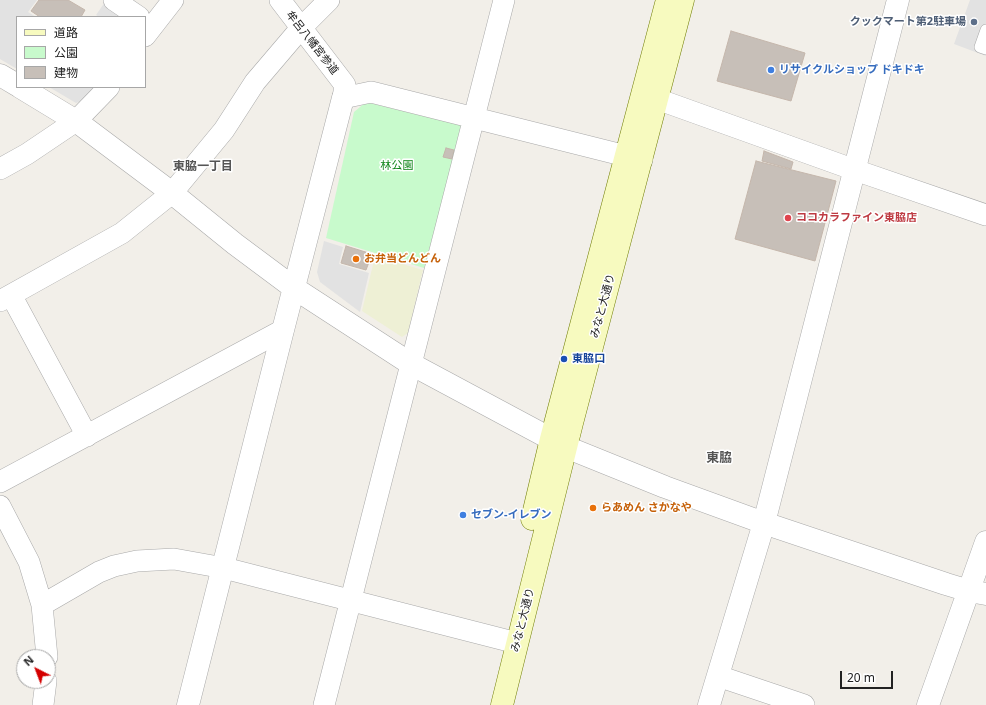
<!DOCTYPE html>
<meta charset="utf-8">
<style>
body{margin:0}
#map{position:relative;width:986px;height:705px;overflow:hidden;background:#f2efe9;font-family:"Noto Sans","Noto Sans JP",sans-serif}
canvas{display:block}
.legend{position:absolute;left:16px;top:16px;width:130px;height:72px;box-sizing:border-box;background:#fff;border:1px solid #a7a7a7;margin:0;padding:5px 7px;list-style:none;font-size:12px;color:#222}
.legend li{display:flex;align-items:center;gap:8px;height:20px}
.legend b{width:20px;border:1px solid #a7a7a7}
.north{position:absolute;left:16px;top:649px;width:40px;height:40px;box-sizing:border-box;background:#fff;border:1px solid #a7a7a7;border-radius:50%;rotate:318deg;font-size:11px;font-weight:700;line-height:16px;text-align:center;color:#222}
.north::after{content:'';display:block;margin:auto;width:14px;height:18px;background:#d40000;clip-path:polygon(50% 0,100% 100%,50% 72%,0 100%)}
.scale{position:absolute;left:840px;top:671px;width:53px;height:18px;box-sizing:border-box;border:2px solid #222;border-top:0;padding-left:5px;font-size:12px;line-height:14px;white-space:nowrap;color:#222;-webkit-text-stroke:3px #fff;paint-order:stroke}
</style>
<div id="map">
<canvas width="986" height="705"></canvas>
<ul class="legend">
<li><b style="height:5px;background:#f7fabf"></b>道路</li>
<li><b style="height:11px;background:#c8facc"></b>公園</li>
<li><b style="height:11px;background:#c7bfb8"></b>建物</li>
</ul>
<div class="north">N</div>
<div class="scale">20 m</div>
</div>
<script>
const g = document.querySelector('canvas').getContext('2d');
g.lineJoin = 'round';
function fillPath(path, color) {
  g.fillStyle = color;
  g.fill(path, 'evenodd');
}
function toPath(rows) {
  const path = new Path2D();
  for (const r of rows) {
    path.moveTo(r[0], r[1]);
    for (let i = 2; i < r.length; i += 2) path.lineTo(r[i], r[i + 1]);
  }
  return path;
}
function stroke(path, color, width, dash) {
  g.strokeStyle = color;
  g.lineWidth = width;
  g.lineCap = dash ? 'butt' : 'round';
  g.setLineDash(dash || []);
  g.stroke(path);
}
function drawText(font, color, halo, rows, align = 'center') {
  g.font = font + ' "Noto Sans","Noto Sans JP",sans-serif';
  g.lineWidth = 3;
  g.setLineDash([]);
  g.textBaseline = 'middle';
  g.strokeStyle = halo;
  g.fillStyle = color;
  for (const [text, x, y, turn = 0] of rows) {
    g.save();
    g.translate(x, y);
    g.rotate((+turn || 0) * Math.PI / 180);
    g.textAlign = isNaN(turn) ? turn : align;
    if (halo) g.strokeText(text, 0, 0);
    g.fillText(text, 0, 0);
    g.restore();
  }
}
fillPath(toPath([
 [375,256,423,270,408,333,402,337,362,311]
]), '#eef0d5');
fillPath(toPath([
 [366,102,464,126,424,268,326,238,354,112]
]), '#c8facc');
fillPath(toPath([
 [0,0,37,0,28,12,36,17,17,17,17,69,0,59],
 [970,0,986,0,986,56,954,44],
 [105,2,128,17,99,17,96,15],
 [49,87,100,87,84,100,76,103],
 [324,241,343,247,339,264,369,273,360,312,320,282,317,272]
]), '#e2e2e2');
const building = toPath([
 [39,0,68,0,85,10,81,17,40,17,31,11,39,0],
 [731,31,805,53,791,101,717,81,731,31],
 [446,148,454,150,452,159,443,157,446,148],
 [764,151,793,162,791,169,762,161,764,151],
 [756,161,836,181,815,261,735,239,756,161],
 [346,246,372,254,366,270,341,263,346,246]
]);
fillPath(building, '#c7bfb8');
stroke(building, '#c4b6ab', 1);
const service = toPath([
 [986,30,980,47,986,49]
]);
const minor = toPath([
 [114,0,139,17],
 [280,0,345,85,343,98,371,92,642,160],
 [145,36,173,0],
 [643,94,855,170,986,215],
 [0,169,27,154,76,121,109,87],
 [11,295,87,436],
 [0,301,122,233,172,193,224,130,255,82,301,28,329,0],
 [0,482,283,330],
 [0,506,29,562,42,605,47,657],
 [42,605,99,572,114,566,137,561,174,559,224,568,517,643],
 [718,676,804,705],
 [43,705,46,681],
 [324,705,504,0]
]);
const tertiary = toPath([
 [0,75,17,85],
 [20,87,76,121,172,193,235,244,294,288,411,364,551,439,566,447,665,487,764,523,946,584,969,591,986,594],
 [188,705,283,330,343,98],
 [709,705,764,523,898,0],
 [928,705,986,542]
]);
const secondary = toPath([
 [532,519,551,439,667,0],
 [502,705,572,423,683,0]
]);
stroke(service, '#a9a9a9', 12);
stroke(minor, '#a9a9a9', 22);
stroke(tertiary, '#a9a9a9', 23);
stroke(secondary, '#707d05', 23);
stroke(service, '#fff', 11);
stroke(minor, '#fff', 21);
stroke(tertiary, '#fff', 22);
stroke(secondary, '#f7fabf', 22);
for (const [x, y, r, color] of [
 [974,22,4,"#5c6f8a"],
 [771,70,4,"#3f7fe0"],
 [788,218,4,"#e0444e"],
 [356,259,4,"#e8710a"],
 [564,359,4,"#1a4fb4"],
 [593,508,4,"#e8710a"],
 [463,515,4,"#3f7fe0"]
]) {
  const dot = new Path2D();
  dot.arc(x, y, r, 0, 2 * Math.PI);
  g.fillStyle = color;
  g.fill(dot);
  stroke(dot, '#fff', 1.5);
}
drawText('bold 11px', '#4e5e75', '#fff', [
 ["クックマート第2駐車場",966,22]
], 'right');
drawText('11px', '#222', '#fff', [
 ["牟呂八幡宮参道",312,43,52],
 ["みなと大通り",603,306,-75],
 ["みなと大通り",523,620,-76]
]);
drawText('bold 11px', '#366cbe', '#fff', [
 ["リサイクルショップ ドキドキ",779,70],
 ["セブン-イレブン",471,515]
], 'left');
drawText('11px', '#0c8416', '#fff', [
 ["林公園",397,166]
]);
drawText('bold 11px', '#be3a42', '#fff', [
 ["ココカラファイン東脇店",796,218]
], 'left');
drawText('bold 11px', '#c56008', '#fff', [
 ["お弁当どんどん",364,259],
 ["らあめん さかなや",601,508]
], 'left');
drawText('bold 11px', '#164399', '#fff', [
 ["東脇口",572,359]
], 'left');
drawText('bold 12px', '#555', '#fff', [
 ["東脇一丁目",203,167]
]);
drawText('bold 13px', '#555', '#fff', [
 ["東脇",719,458]
]);
</script>
